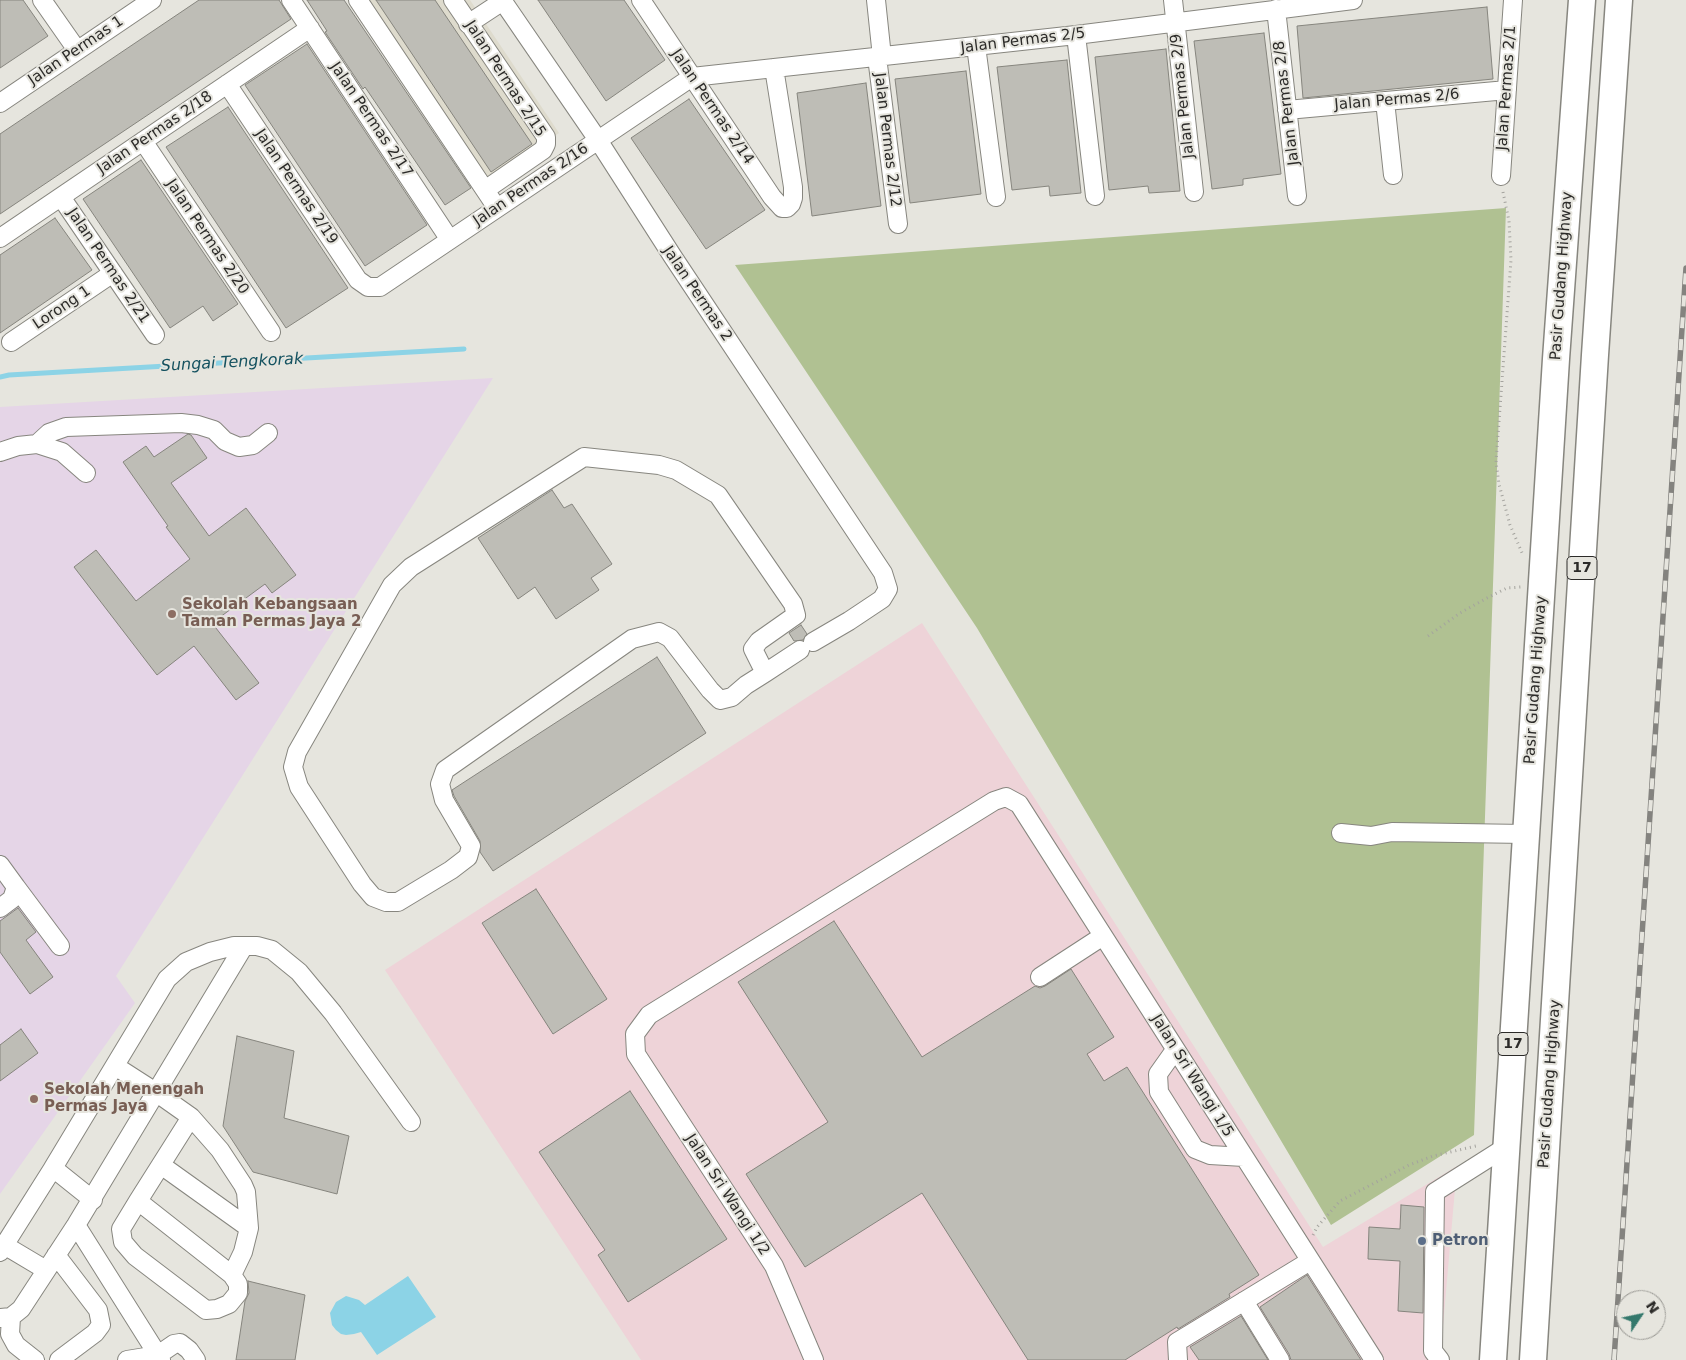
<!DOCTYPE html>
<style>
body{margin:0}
#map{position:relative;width:1686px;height:1360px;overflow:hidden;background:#e6e5de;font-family:"DejaVu Sans",sans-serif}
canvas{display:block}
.north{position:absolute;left:1616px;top:1290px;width:50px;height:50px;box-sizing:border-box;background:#e6e5de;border:1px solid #9c9b96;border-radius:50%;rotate:56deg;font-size:14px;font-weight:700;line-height:20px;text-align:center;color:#2c2b29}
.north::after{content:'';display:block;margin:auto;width:18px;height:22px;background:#34786c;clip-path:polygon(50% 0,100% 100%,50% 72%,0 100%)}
</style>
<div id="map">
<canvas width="1686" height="1360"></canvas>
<div class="north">N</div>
</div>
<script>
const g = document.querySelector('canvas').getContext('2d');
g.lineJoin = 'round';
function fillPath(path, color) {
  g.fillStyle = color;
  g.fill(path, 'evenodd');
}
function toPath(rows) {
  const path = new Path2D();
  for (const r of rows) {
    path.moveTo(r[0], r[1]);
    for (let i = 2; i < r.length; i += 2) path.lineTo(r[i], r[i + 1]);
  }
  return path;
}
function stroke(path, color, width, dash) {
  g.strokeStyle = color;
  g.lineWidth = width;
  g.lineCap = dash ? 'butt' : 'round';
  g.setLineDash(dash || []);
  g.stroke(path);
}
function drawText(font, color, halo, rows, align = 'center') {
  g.font = font + ' "DejaVu Sans",sans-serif';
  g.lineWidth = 4;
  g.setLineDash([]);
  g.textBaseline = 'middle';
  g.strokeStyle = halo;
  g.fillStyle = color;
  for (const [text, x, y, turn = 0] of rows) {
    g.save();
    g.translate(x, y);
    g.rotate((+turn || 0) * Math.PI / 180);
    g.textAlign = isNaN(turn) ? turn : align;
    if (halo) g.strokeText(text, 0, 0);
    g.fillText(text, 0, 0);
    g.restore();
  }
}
fillPath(toPath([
 [364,0,470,0,559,133,486,182]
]), '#dedbcd');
fillPath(toPath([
 [922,623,1323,1247,1457,1166,1440,1360,641,1360,385,970]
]), '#eed3d8');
fillPath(toPath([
 [493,378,116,976,135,1003,0,1194,0,407]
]), '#e5d5e7');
fillPath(toPath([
 [1506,208,1474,1135,1331,1225,977,628,735,265]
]), '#b0c192');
fillPath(toPath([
 [408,1276,436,1317,377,1355,361,1332,354,1334,346,1335,341,1334,336,1330,332,1325,330,1313,336,1302,346,1296,359,1300,365,1305]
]), '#8cd3e6');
stroke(toPath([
 [0,377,9,375,464,349]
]), '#8cd3e6', 5);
const building = toPath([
 [0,0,23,0,48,36,0,68,0,0],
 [199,0,279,0,291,19,0,214,0,134,199,0],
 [307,0,344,0,471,188,445,205,365,87,363,89,325,32,327,31,307,0],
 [376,0,435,0,532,144,491,172,376,0],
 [538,0,624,0,665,60,606,101,538,0],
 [1487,7,1493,79,1303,98,1297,26,1487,7],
 [1264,33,1281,174,1243,179,1243,185,1212,189,1194,41,1264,33],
 [307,44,427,225,365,266,245,85,307,44],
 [1166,49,1180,191,1149,193,1148,186,1109,190,1095,57,1166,49],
 [1067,60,1081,193,1050,196,1049,186,1012,190,997,67,1067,60],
 [966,71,981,194,910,203,895,79,966,71],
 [866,83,881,206,812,216,797,93,866,83],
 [689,99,765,210,706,249,631,138,689,99],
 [228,107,348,288,286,328,166,147,228,107],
 [141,160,238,304,213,321,203,306,170,328,83,199,141,160],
 [55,218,92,270,0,333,0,255,55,218],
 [188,434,191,435,207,458,171,483,209,536,246,508,296,575,272,593,265,584,212,623,259,683,236,700,194,646,157,675,74,567,96,550,136,601,190,559,166,527,168,526,123,462,146,446,154,457,188,434],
 [552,490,564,508,572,504,612,564,591,578,599,590,556,619,535,587,518,599,478,538,552,490],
 [801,625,807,634,803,640,794,641,789,633,801,625],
 [657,657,706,733,493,871,480,852,480,841,454,796,452,790,657,657],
 [536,889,607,999,553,1034,482,923,536,889],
 [18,908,36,932,26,940,53,977,30,994,0,952,0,921,18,908],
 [834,921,922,1057,1035,986,1040,988,1045,986,1071,969,1114,1037,1087,1054,1104,1081,1127,1067,1259,1275,1229,1294,1230,1297,1178,1329,1177,1327,1125,1360,1028,1360,922,1193,805,1267,746,1174,828,1122,738,982,834,921],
 [21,1029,38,1053,0,1081,0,1045,21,1029],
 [237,1036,294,1051,284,1118,349,1136,337,1194,253,1172,223,1126,237,1036],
 [630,1091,727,1239,628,1302,598,1255,605,1250,539,1152,630,1091],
 [1401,1205,1424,1207,1423,1313,1398,1311,1400,1261,1368,1259,1369,1227,1400,1229,1401,1205],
 [1307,1275,1361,1360,1291,1360,1289,1354,1260,1307,1307,1275],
 [248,1281,305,1295,295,1360,236,1360,245,1301,249,1293,248,1281],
 [1241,1316,1268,1360,1199,1360,1190,1347,1241,1316]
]);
fillPath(building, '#bebdb6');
stroke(building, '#86857e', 1);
const minor = toPath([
 [42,0,77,50],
 [291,0,450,240],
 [358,0,497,208],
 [453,0,546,137,546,144,543,150,485,190],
 [502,0,598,140,673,257,883,573,888,589,882,599,849,621,813,642],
 [641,0,772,197,782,208,787,208,791,204,793,198,793,187,774,68],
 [876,0,882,57],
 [1173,0,1194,192],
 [1276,9,1297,196],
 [468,24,503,1],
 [1076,35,1095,196],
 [976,46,996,197],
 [877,57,898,224],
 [227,84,358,280,368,287,380,287,692,77,1076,35,1353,0],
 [1385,101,1393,175],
 [0,103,152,0],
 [1287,110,1507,90],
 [143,141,271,332],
 [1501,176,1513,0],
 [61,197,155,335],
 [0,238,310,28],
 [11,342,113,273],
 [37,444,49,433,66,427,181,423,198,425,214,430,225,441,239,447,253,445,268,433],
 [0,452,18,446,37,444,62,452,86,473],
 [765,673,753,649,759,641,796,615,793,604,718,495,676,470,659,465,584,457,411,567,392,585,297,752,293,767,299,787,362,884,373,897,386,902,398,902,451,870,468,857,471,846,444,800,440,784,445,770,632,639,659,632,670,638,710,690,720,700,732,697,746,685,765,673,800,650],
 [1341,833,1371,836,1392,832,1526,834],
 [0,865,16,887,12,899,0,908],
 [16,887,60,946],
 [1040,977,1103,936],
 [1175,1050,1158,1074,1159,1092,1195,1149,1210,1155,1244,1157],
 [115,1066,157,1093,191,1117,220,1150,243,1185,246,1192,249,1228,243,1252,232,1275],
 [161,1165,249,1228],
 [93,1200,53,1168,167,979,186,962,210,952,234,946,257,946,272,950,299,972,333,1013,411,1122],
 [138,1201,232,1275,238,1284,238,1293,229,1304,217,1309,206,1310,135,1256,123,1242,121,1229,138,1201,191,1117],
 [76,1225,161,1360],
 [4,1245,46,1270],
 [0,1252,53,1168],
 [56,1255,98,1310,101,1325,95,1333,59,1360],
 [1244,1301,1280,1360],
 [11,1317,10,1334,16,1345,35,1360],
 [0,1318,11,1317,21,1309,76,1225,244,946],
 [158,1355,174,1344,180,1343,189,1350,196,1360],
 [127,1360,158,1355,154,1360],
 [814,1360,774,1266,636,1054,635,1034,649,1015,994,801,1006,797,1019,804,1374,1360],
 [1178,1360,1177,1342,1310,1261],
 [1440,1360,1433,1351,1435,1192,1506,1147]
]);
const highway = toPath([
 [1493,1360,1556,359,1582,0],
 [1533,1360,1595,355,1619,0]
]);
stroke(minor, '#87867f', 20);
stroke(highway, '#87867f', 29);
stroke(toPath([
 [1503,192,1509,221,1511,260,1496,462,1499,484,1510,525,1523,555],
 [1428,636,1460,613,1487,598,1507,588,1521,587],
 [1313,1235,1317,1227,1340,1201,1409,1165,1433,1156,1476,1146]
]), '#a4a39e', 3, [1, 4]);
stroke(minor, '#fff', 18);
stroke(highway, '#fff', 26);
const rail = toPath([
 [1614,1360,1686,268]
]);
stroke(rail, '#84837f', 5.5);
stroke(rail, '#e6e5de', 4, [11]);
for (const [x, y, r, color] of [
 [172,614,5,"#8d6e63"],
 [34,1099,5,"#8d6e63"],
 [1422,1241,5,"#5c6f8a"]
]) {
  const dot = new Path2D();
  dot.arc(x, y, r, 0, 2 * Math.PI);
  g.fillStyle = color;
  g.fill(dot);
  stroke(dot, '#e6e5de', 2);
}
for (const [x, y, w] of [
 [1582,568,30],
 [1513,1044,30]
]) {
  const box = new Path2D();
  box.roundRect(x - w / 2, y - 11.5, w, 23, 4);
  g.fillStyle = '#e6e5de';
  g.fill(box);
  stroke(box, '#2c2b29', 1);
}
drawText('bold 14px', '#2c2b29', null, [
 ["17",1582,568],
 ["17",1513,1044]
]);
drawText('15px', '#2c2b29', '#e6e5de', [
 ["Jalan Permas 2/5",1023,41,-7],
 ["Jalan Permas 1",76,51,-34],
 ["Jalan Permas 2/15",505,79,57],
 ["Jalan Permas 2/1",1507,88,-86],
 ["Jalan Permas 2/9",1183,96,-96],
 ["Jalan Permas 2/6",1397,100,-5],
 ["Jalan Permas 2/8",1287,103,-97],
 ["Jalan Permas 2/14",712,107,56],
 ["Jalan Permas 2/17",371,120,56],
 ["Jalan Permas 2/18",155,133,-34],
 ["Jalan Permas 2/12",887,140,83],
 ["Jalan Permas 2/16",531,185,-34],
 ["Jalan Permas 2/19",296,187,56],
 ["Jalan Permas 2/20",207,237,56],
 ["Jalan Permas 2/21",108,266,56],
 ["Pasir Gudang Highway",1562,276,-86],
 ["Jalan Permas 2",697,294,56],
 ["Lorong 1",62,308,-34],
 ["Pasir Gudang Highway",1536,680,-86],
 ["Jalan Sri Wangi 1/5",1192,1076,58],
 ["Pasir Gudang Highway",1550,1084,-86],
 ["Jalan Sri Wangi 1/2",727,1195,57]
]);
drawText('bold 15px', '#785e54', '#e6e5de', [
 ["Sekolah Kebangsaan",182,605],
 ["Taman Permas Jaya 2",182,622],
 ["Sekolah Menengah",44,1090],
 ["Permas Jaya",44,1107]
], 'left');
drawText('bold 15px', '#4e5e75', '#e6e5de', [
 ["Petron",1432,1241]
], 'left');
drawText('italic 16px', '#14515f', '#e6e5de', [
 ["Sungai Tengkorak",232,363,-3]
]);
</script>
